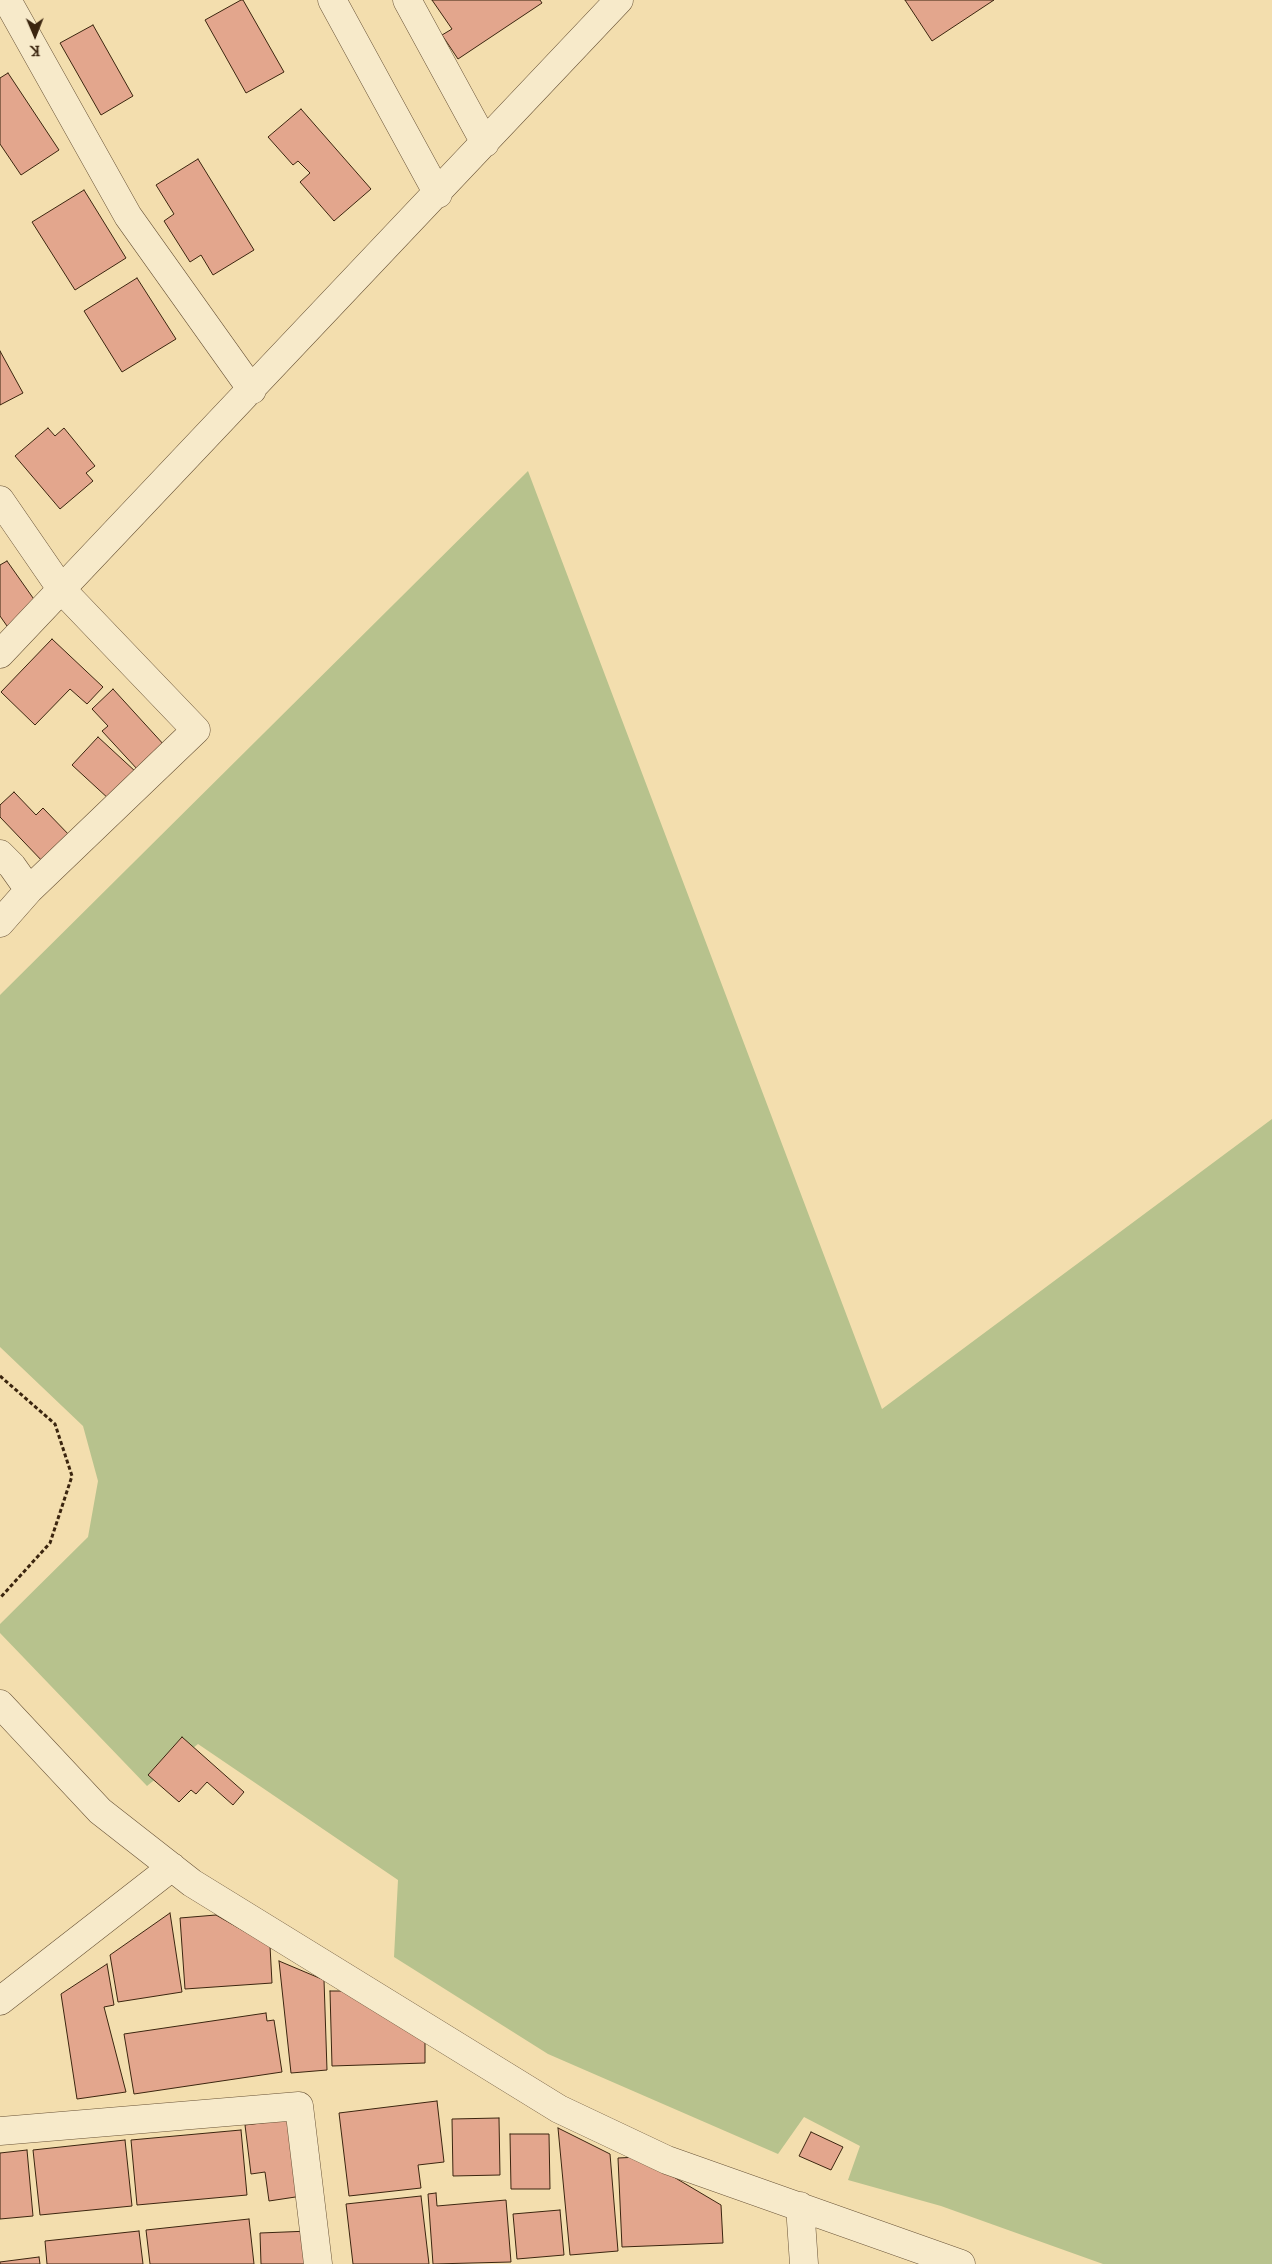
<!DOCTYPE html>
<style>
body{margin:0}
#map{position:relative;width:1272px;height:2264px;overflow:hidden;background:#f3deae;font-family:"IM FELL English",serif}
canvas{display:block}
.north{position:absolute;left:10px;top:10px;width:50px;height:50px;-webkit-text-stroke:4px #f7eaca;paint-order:stroke;rotate:179deg;font-size:14px;font-weight:700;line-height:20px;text-align:center;color:#3b250f}
.north::after{content:'';display:block;margin:auto;width:18px;height:22px;background:#3b250f;clip-path:polygon(50% 0,100% 100%,50% 72%,0 100%)}
</style>
<div id="map">
<canvas width="1272" height="2264"></canvas>
<div class="north">K</div>
</div>
<script>
const g = document.querySelector('canvas').getContext('2d');
g.lineJoin = 'round';
function fillPath(path, color) {
  g.fillStyle = color;
  g.fill(path, 'evenodd');
}
function toPath(rows) {
  const path = new Path2D();
  for (const r of rows) {
    path.moveTo(r[0], r[1]);
    for (let i = 2; i < r.length; i += 2) path.lineTo(r[i], r[i + 1]);
  }
  return path;
}
function stroke(path, color, width, dash) {
  g.strokeStyle = color;
  g.lineWidth = width;
  g.lineCap = dash ? 'butt' : 'round';
  g.setLineDash(dash || []);
  g.stroke(path);
}
fillPath(toPath([
 [528,471,882,1409,1272,1119,1272,2264,1103,2264,941,2206,848,2180,860,2146,804,2117,778,2154,548,2054,394,1957,398,1880,198,1744,147,1786,0,1633,0,1624,88,1537,98,1481,83,1426,0,1347,0,995]
]), '#b7c28d');
const building = toPath([
 [241,0,243,0,284,72,246,93,205,20,241,0],
 [432,0,540,0,542,3,458,59,442,35,452,29,432,0],
 [905,0,994,0,932,41,905,0],
 [93,25,133,96,101,115,60,43,93,25],
 [8,73,59,150,21,175,0,144,0,78,8,73],
 [301,109,371,189,334,221,300,182,310,173,298,161,293,165,268,137,301,109],
 [198,159,254,250,213,275,201,255,190,262,164,221,174,214,156,185,198,159],
 [84,190,126,258,75,290,32,222,84,190],
 [137,278,176,339,122,372,84,311,137,278],
 [0,351,23,393,0,405,0,351],
 [48,428,55,436,64,428,95,466,86,473,93,481,60,509,15,456,48,428],
 [7,561,38,605,7,626,0,616,0,565,7,561],
 [52,639,103,687,87,704,70,689,35,725,1,692,52,639],
 [113,689,165,746,138,770,102,731,108,726,92,709,113,689],
 [98,737,136,772,110,800,72,765,98,737],
 [14,792,36,815,43,808,72,838,45,864,0,817,0,805,14,792],
 [182,1737,244,1792,233,1805,207,1782,196,1794,191,1790,179,1802,148,1775,182,1737],
 [170,1913,182,1992,118,2002,110,1955,170,1913],
 [216,1915,270,1946,272,1983,185,1989,180,1918,216,1915],
 [279,1961,324,1980,327,2070,291,2073,279,1961],
 [107,1964,114,2005,104,2007,126,2092,77,2099,61,1994,107,1964],
 [330,1991,346,1991,425,2040,425,2063,332,2066,330,1991],
 [266,2013,267,2021,274,2020,282,2072,134,2094,124,2034,266,2013],
 [437,2101,444,2162,418,2165,421,2188,349,2196,339,2113,437,2101],
 [499,2118,500,2175,453,2176,452,2119,499,2118],
 [292,2119,302,2196,269,2201,265,2172,251,2174,245,2125,292,2119],
 [558,2128,610,2154,618,2251,570,2255,558,2128],
 [241,2130,247,2195,137,2205,131,2140,241,2130],
 [811,2132,843,2147,831,2170,799,2156,811,2132],
 [510,2134,549,2134,550,2189,511,2189,510,2134],
 [125,2140,132,2206,40,2215,33,2150,125,2140],
 [27,2150,33,2216,0,2219,0,2153,27,2150],
 [640,2157,721,2205,723,2243,622,2247,618,2158,640,2157],
 [436,2193,437,2206,506,2200,511,2262,433,2264,428,2194,436,2193],
 [421,2196,429,2264,353,2264,346,2204,421,2196],
 [560,2210,564,2255,517,2259,513,2214,560,2210],
 [249,2219,254,2264,150,2264,146,2230,249,2219],
 [139,2231,143,2264,47,2264,45,2241,139,2231],
 [310,2231,312,2264,261,2264,260,2233,310,2231],
 [39,2257,40,2264,0,2264,0,2262,39,2257]
]);
fillPath(building, '#e3a68d');
stroke(building, '#3b250f', 1);
const minor = toPath([
 [7,0,128,216,252,390],
 [332,0,438,194],
 [407,0,485,143],
 [0,500,62,590,196,730,29,890,0,923],
 [0,654,619,0],
 [0,854,12,866,29,890],
 [0,1704,100,1811,192,1883,559,2109,667,2160,961,2264],
 [0,2001,172,1867],
 [0,2131,299,2106,318,2264],
 [800,2206,804,2264]
]);
stroke(minor, '#695337', 29);
stroke(toPath([
 [0,1376,55,1424,72,1476,50,1543,0,1598]
]), '#3b250f', 3, [4, 2.5]);
stroke(minor, '#f7eaca', 28);
</script>
